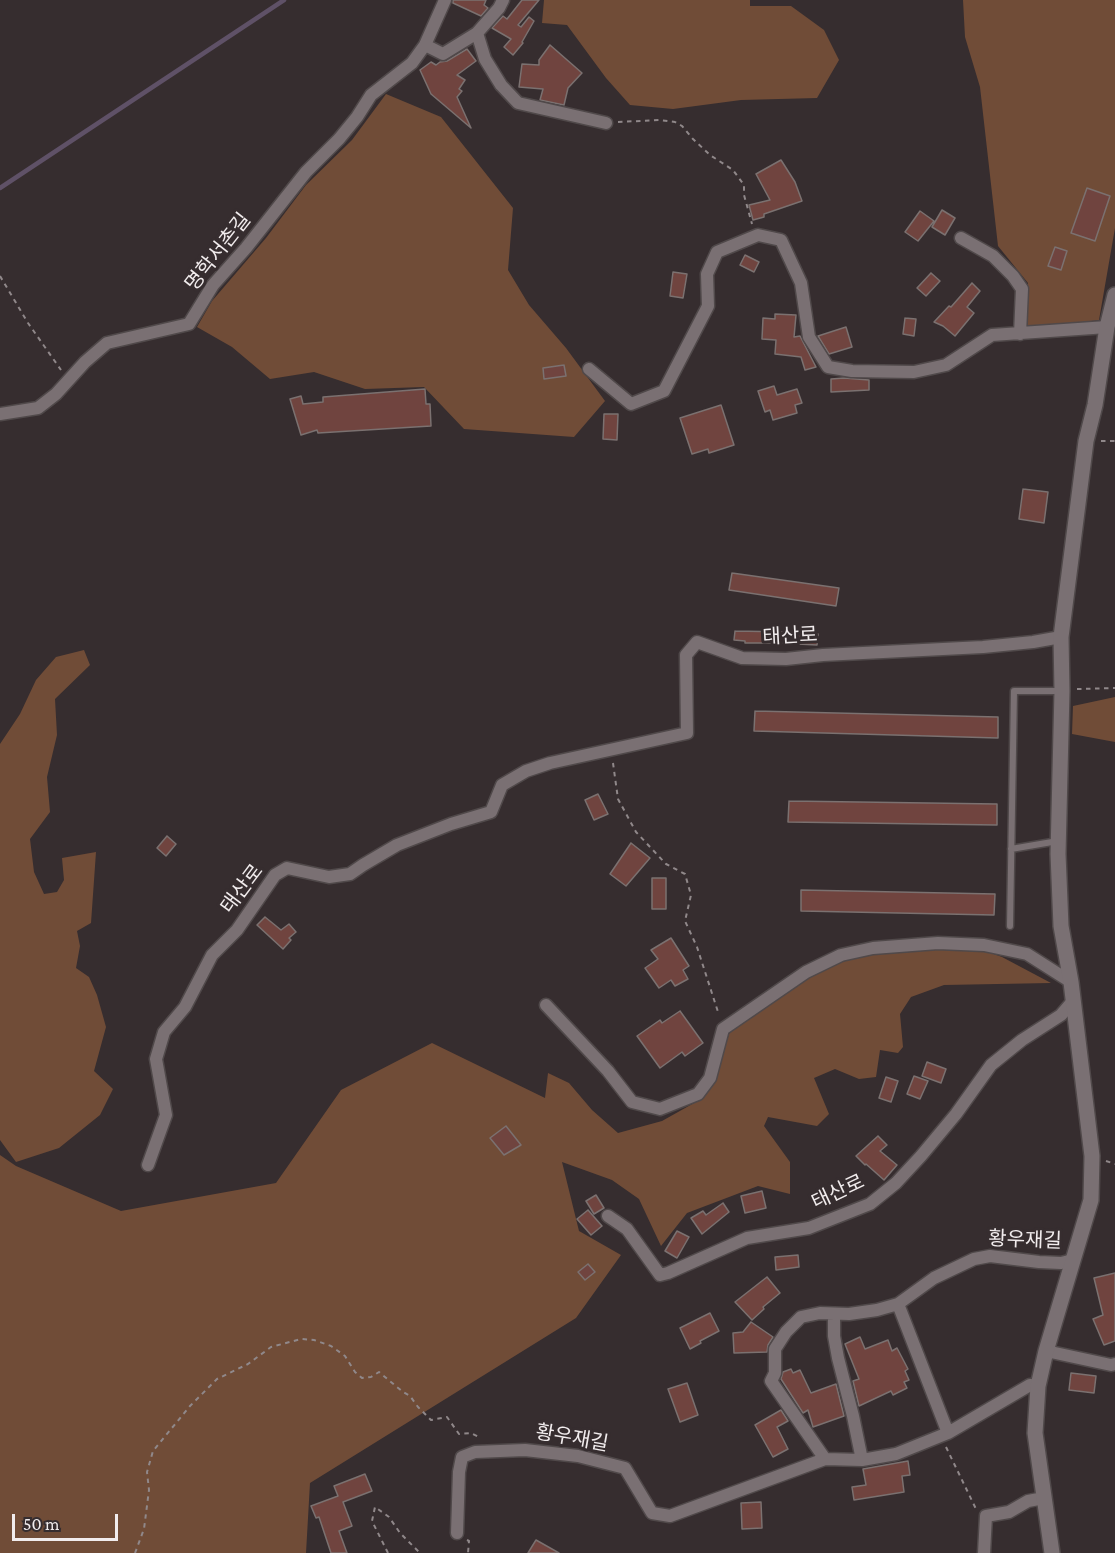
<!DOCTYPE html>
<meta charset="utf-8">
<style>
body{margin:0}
#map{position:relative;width:1115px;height:1553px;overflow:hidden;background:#362d2f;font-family:"Crimson Pro",serif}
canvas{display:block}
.scale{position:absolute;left:12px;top:1514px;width:106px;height:27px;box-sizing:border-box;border:3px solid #f1eced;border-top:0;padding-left:8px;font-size:18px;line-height:21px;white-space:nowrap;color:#f1eced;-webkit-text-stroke:4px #362d2f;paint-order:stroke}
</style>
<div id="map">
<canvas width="1115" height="1553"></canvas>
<div class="scale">50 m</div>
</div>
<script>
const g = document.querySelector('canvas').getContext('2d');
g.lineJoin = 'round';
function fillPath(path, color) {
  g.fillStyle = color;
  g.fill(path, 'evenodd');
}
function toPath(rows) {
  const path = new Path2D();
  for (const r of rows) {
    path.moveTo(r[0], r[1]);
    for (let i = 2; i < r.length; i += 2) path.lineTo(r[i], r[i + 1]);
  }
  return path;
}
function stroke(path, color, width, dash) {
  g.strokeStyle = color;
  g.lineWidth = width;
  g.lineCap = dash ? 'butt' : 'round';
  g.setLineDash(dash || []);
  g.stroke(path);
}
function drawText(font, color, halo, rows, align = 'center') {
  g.font = font + ' "Crimson Pro","Noto Sans KR",serif';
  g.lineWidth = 6;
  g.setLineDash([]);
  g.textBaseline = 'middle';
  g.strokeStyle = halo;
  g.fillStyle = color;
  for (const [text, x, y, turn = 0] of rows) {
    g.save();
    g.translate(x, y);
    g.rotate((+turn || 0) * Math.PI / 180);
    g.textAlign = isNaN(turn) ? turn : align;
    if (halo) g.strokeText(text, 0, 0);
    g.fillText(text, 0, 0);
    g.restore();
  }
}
fillPath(toPath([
 [544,0,750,0,750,6,791,6,824,30,839,60,817,98,741,100,673,109,630,105,606,78,567,25,542,23],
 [963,0,1115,0,1115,228,1099,320,1024,330,1028,283,998,246,980,87,965,37],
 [386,94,441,117,513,208,508,270,529,305,566,348,605,401,574,437,464,429,424,387,365,389,314,372,270,379,232,347,197,327,212,301,266,238,306,185,352,140],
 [84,650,90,665,55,699,57,735,47,777,50,812,30,839,34,872,44,894,57,892,64,880,62,858,96,852,91,923,77,931,80,946,76,968,89,977,97,995,106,1027,94,1071,113,1089,100,1115,59,1148,16,1162,0,1140,0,744,20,714,36,680,56,657],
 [1115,697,1115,742,1072,734,1073,706],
 [933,948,983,950,1002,957,1051,983,944,985,911,997,900,1014,903,1047,898,1053,880,1050,876,1077,859,1079,835,1069,814,1078,829,1114,817,1126,768,1117,764,1126,790,1162,790,1194,758,1186,687,1213,661,1246,639,1199,612,1180,562,1162,579,1231,621,1255,576,1318,310,1483,306,1553,0,1553,0,1155,16,1166,121,1211,276,1183,341,1090,432,1043,545,1098,548,1073,569,1083,592,1110,618,1133,662,1121,703,1098,714,1081,730,1031,801,981,837,963,872,954]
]), '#704c37');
stroke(toPath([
 [0,188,284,0]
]), '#5f5167', 4.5);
const building = toPath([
 [453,0,486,0,484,5,488,8,481,16,453,3,453,0],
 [522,0,539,0,518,25,521,27,529,17,534,21,522,42,523,43,513,55,504,47,511,39,492,28,503,16,507,19,522,0],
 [550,45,582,73,568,88,564,105,540,100,543,89,519,87,522,64,539,65,539,60,550,45],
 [467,49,476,61,457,75,465,80,459,89,462,91,457,97,471,128,431,94,420,70,431,62,436,65,440,62,447,61,467,49],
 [781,160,795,182,802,201,764,214,764,217,753,220,749,205,770,200,756,174,781,160],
 [1087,188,1110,196,1095,241,1071,233,1087,188],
 [942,210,955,218,945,235,932,227,942,210],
 [920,211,934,221,918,241,905,232,920,211],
 [1055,247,1067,251,1061,270,1048,266,1055,247],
 [745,255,759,262,754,272,740,265,745,255],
 [673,272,687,274,683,298,670,296,673,272],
 [931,273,940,281,926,296,917,288,931,273],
 [972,283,980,291,967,307,974,313,955,336,943,326,934,322,949,306,951,307,972,283],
 [775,314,796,315,794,337,800,336,816,367,805,370,801,357,775,354,776,340,762,339,763,318,775,319,775,314],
 [905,318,916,319,914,336,903,334,905,318],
 [846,327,852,347,829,354,818,336,846,327],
 [564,365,566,376,544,379,543,368,564,365],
 [844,378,869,380,869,390,831,392,831,379,844,378],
 [774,386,777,395,797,389,802,403,795,405,797,413,773,420,770,410,765,412,758,391,774,386],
 [425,389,426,404,430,404,431,426,318,433,317,430,301,435,290,399,301,396,303,404,323,402,323,397,425,389],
 [721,405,734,445,709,453,708,449,692,454,680,418,721,405],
 [604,414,618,414,617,440,603,439,604,414],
 [1023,489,1048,492,1044,523,1019,519,1023,489],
 [732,573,839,588,836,606,729,590,732,573],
 [735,631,788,632,787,643,745,643,745,641,734,640,735,631],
 [798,633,818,634,817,645,798,644,798,633],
 [755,711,998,717,998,738,754,731,755,711],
 [598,794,608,814,594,820,585,800,598,794],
 [789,801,997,804,997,825,788,822,789,801],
 [167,836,176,844,166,856,157,848,167,836],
 [631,843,650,858,626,886,610,874,631,843],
 [652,878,666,878,666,909,652,909,652,878],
 [801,890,995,894,994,915,801,911,801,890],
 [265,917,281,930,289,924,296,932,289,938,291,940,283,949,257,925,265,917],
 [671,938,689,966,683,970,688,979,675,986,671,980,659,988,645,968,658,959,651,950,671,938],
 [680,1011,703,1043,685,1056,682,1052,660,1068,637,1036,660,1020,662,1023,680,1011],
 [927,1062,946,1069,941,1083,922,1076,927,1062],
 [914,1076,928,1081,920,1099,907,1094,914,1076],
 [886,1077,898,1081,891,1102,879,1098,886,1077],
 [506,1126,521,1145,504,1155,490,1138,506,1126],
 [878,1136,887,1145,880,1151,897,1165,884,1180,866,1164,865,1165,856,1156,878,1136],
 [762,1191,766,1208,745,1213,741,1196,762,1191],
 [596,1195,604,1208,594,1214,586,1201,596,1195],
 [723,1203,729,1212,702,1234,691,1218,703,1211,706,1215,723,1203],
 [588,1210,602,1226,591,1235,577,1219,588,1210],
 [677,1231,689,1237,677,1258,665,1251,677,1231],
 [798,1255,799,1267,776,1270,775,1257,798,1255],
 [588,1264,595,1272,585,1280,578,1272,588,1264],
 [1115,1273,1115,1341,1104,1345,1093,1319,1103,1315,1094,1278,1115,1273],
 [767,1277,780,1293,763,1307,764,1309,752,1320,735,1302,767,1277],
 [710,1313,719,1331,700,1341,701,1343,690,1349,680,1328,710,1313],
 [751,1322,773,1337,768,1345,767,1352,734,1353,733,1333,743,1332,751,1322],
 [860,1337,865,1349,888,1340,892,1351,897,1348,908,1369,905,1371,909,1380,904,1382,907,1388,893,1395,891,1391,859,1406,853,1381,859,1379,845,1344,860,1337],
 [791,1369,793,1373,800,1370,811,1393,836,1384,844,1416,813,1427,808,1410,803,1413,781,1379,783,1372,791,1369],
 [1071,1373,1096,1376,1094,1393,1069,1390,1071,1373],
 [687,1383,698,1415,680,1422,668,1389,687,1383],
 [781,1410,788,1421,777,1427,788,1449,773,1457,755,1425,781,1410],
 [908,1461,910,1475,902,1476,904,1492,854,1500,852,1487,866,1485,863,1469,908,1461],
 [365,1474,372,1491,343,1502,352,1526,339,1531,347,1553,331,1553,319,1517,316,1518,311,1506,338,1496,334,1486,365,1474],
 [761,1502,762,1528,742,1529,741,1503,761,1502],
 [536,1540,559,1553,528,1553,536,1540]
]);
fillPath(building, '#70443f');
stroke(building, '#7b7170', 1.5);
const service = toPath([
 [1011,849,1058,841],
 [1010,926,1014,691,1062,691]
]);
const minor = toPath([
 [477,33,485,59,501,85,518,103,606,123],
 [425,45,443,54,477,33,499,8,503,0],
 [961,238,993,256,1013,276,1022,289,1020,334],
 [589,369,631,404,664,391,708,306,707,274,717,252,758,235,781,240,801,283,809,337,828,367,852,371,914,372,946,365,992,335,1107,327],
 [0,414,38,408,56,394,85,362,107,343,189,324,213,285,246,248,306,172,339,139,357,117,371,95,412,63,425,45,445,0],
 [546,1005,608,1071,632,1102,660,1109,698,1094,710,1078,723,1029,806,972,841,955,873,948,938,943,984,945,1027,954,1071,982],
 [148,1165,166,1115,156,1059,164,1032,185,1007,212,955,237,930,275,875,287,868,329,877,350,874,363,865,397,845,451,824,491,812,502,785,526,771,550,763,687,733,686,655,697,642,742,658,786,659,823,655,983,647,1033,642,1061,637],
 [608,1216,627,1229,660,1275,668,1273,747,1238,809,1228,870,1204,896,1183,921,1156,956,1114,991,1065,1022,1040,1061,1015,1073,1001],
 [898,1304,948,1433],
 [834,1315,834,1336,838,1358,853,1416,862,1460],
 [1046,1351,1111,1365,1115,1364],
 [825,1459,771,1381,775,1373,775,1349,786,1332,801,1317,820,1313,849,1314,877,1310,898,1304,934,1278,974,1259,990,1256,1039,1262,1061,1263,1073,1260],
 [457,1533,459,1472,462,1457,475,1452,525,1450,578,1456,625,1468,652,1513,670,1516,825,1459,862,1460,896,1454,948,1433,1030,1385,1038,1386],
 [984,1553,986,1516,1009,1512,1028,1501,1044,1498]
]);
const tertiary = toPath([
 [1052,1553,1035,1433,1038,1386,1046,1351,1091,1200,1092,1156,1071,982,1061,926,1058,854,1062,691,1061,637,1086,441,1095,405,1107,327,1115,295]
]);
stroke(service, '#50494a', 9);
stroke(minor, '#50494a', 15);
stroke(tertiary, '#50494a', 18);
stroke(toPath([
 [618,122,660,120,675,122,682,126,693,139,710,155,733,170,744,185,744,195,752,224],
 [0,276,28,323,61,370],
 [1101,441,1115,441],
 [1077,689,1115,688],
 [613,763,618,799,636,832,666,864,685,874,691,895,685,921,697,947,719,1015],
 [1106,1161,1115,1164],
 [946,1447,976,1509],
 [467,1540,469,1541,468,1553],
 [135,1553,144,1529,149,1490,147,1472,153,1451,190,1406,217,1379,248,1364,271,1347,301,1339,314,1340,331,1346,345,1356,355,1372,362,1378,371,1377,379,1372,403,1392,410,1396,418,1407,431,1420,447,1417,459,1434,471,1433,481,1438],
 [388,1553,372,1521,375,1507,389,1517,400,1533,420,1553]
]), '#90888a', 2, [4.5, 4.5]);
stroke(service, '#7a7073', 6);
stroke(minor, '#7a7073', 12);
stroke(tertiary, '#7a7073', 15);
drawText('20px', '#f1eced', '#362d2f', [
 ["명학서촌길",218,252,-52],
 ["태산로",790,636,-3],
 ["태산로",242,889,-53],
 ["태산로",838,1192,-25],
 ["황우재길",1025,1240,2],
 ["황우재길",572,1438,10]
]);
</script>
